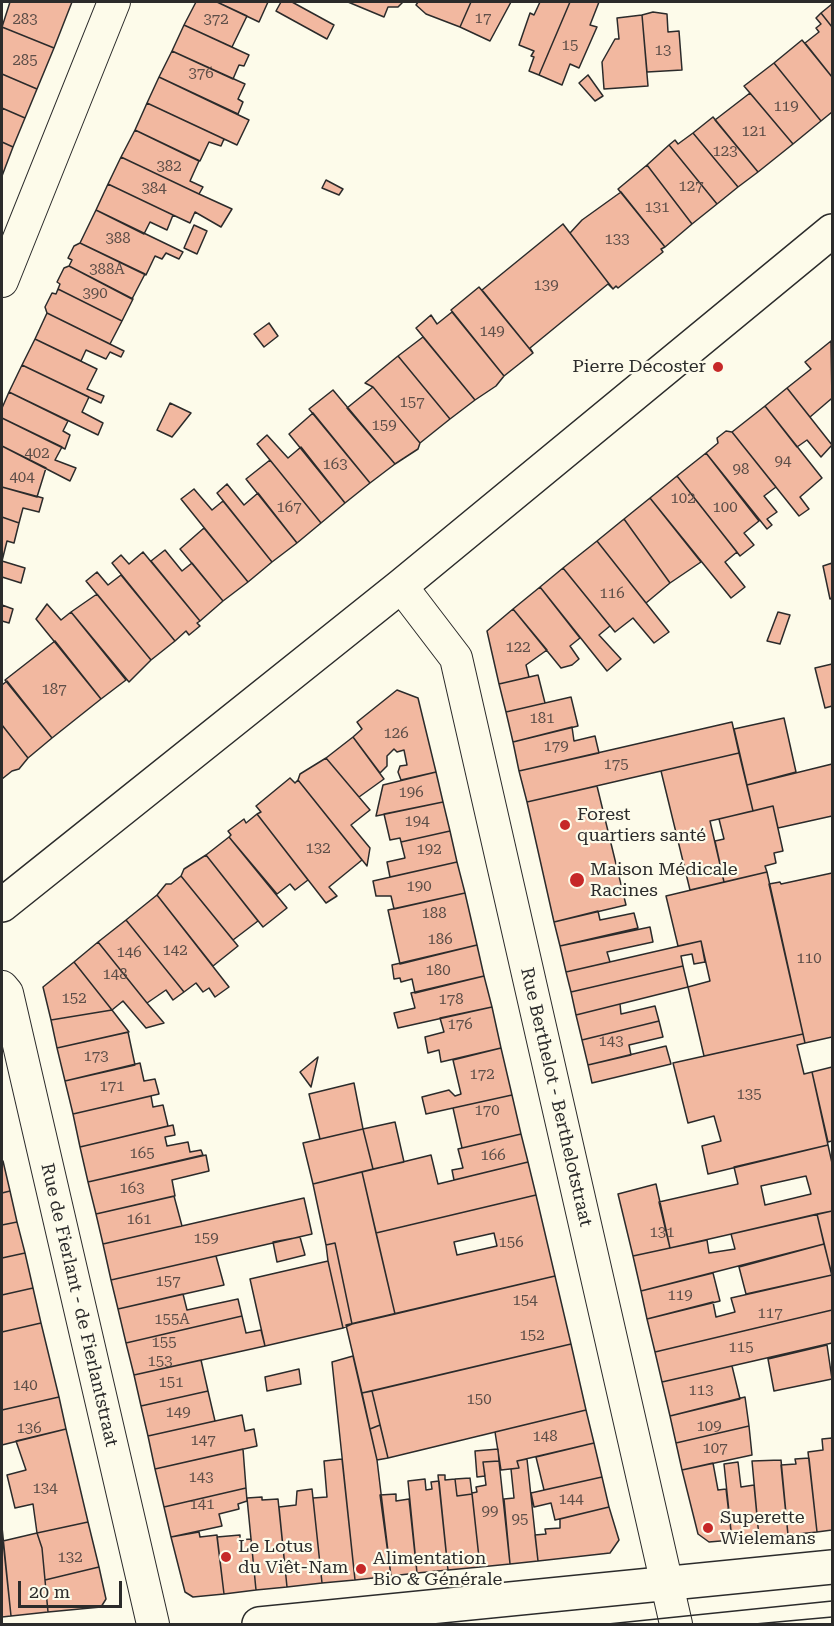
<!DOCTYPE html>
<meta charset="utf-8">
<style>
body{margin:0}
#map{position:relative;width:834px;height:1626px;overflow:hidden;background:#fdfbea;font-family:"Roboto Serif",serif}
canvas{display:block}
.frame{position:absolute;inset:0;border:3px solid #2b2b2b;pointer-events:none}
.scale{position:absolute;left:18px;top:1581px;width:104px;height:27px;box-sizing:border-box;border:3px solid #2b2b2b;border-top:0;padding-left:8px;font-size:18px;line-height:21px;white-space:nowrap;color:#2b2b2b;-webkit-text-stroke:4px #fdfbea;paint-order:stroke}
</style>
<div id="map">
<canvas width="834" height="1626"></canvas>
<div class="frame"></div>
<div class="scale">20 m</div>
</div>
<script>
const g = document.querySelector('canvas').getContext('2d');
g.lineJoin = 'round';
function fillPath(path, color) {
  g.fillStyle = color;
  g.fill(path, 'evenodd');
}
function toPath(rows) {
  const path = new Path2D();
  for (const r of rows) {
    path.moveTo(r[0], r[1]);
    for (let i = 2; i < r.length; i += 2) path.lineTo(r[i], r[i + 1]);
  }
  return path;
}
function stroke(path, color, width, dash) {
  g.strokeStyle = color;
  g.lineWidth = width;
  g.lineCap = dash ? 'butt' : 'round';
  g.setLineDash(dash || []);
  g.stroke(path);
}
function drawText(font, color, halo, rows, align = 'center') {
  g.font = font + ' "Roboto Serif",serif';
  g.lineWidth = 4.5;
  g.setLineDash([]);
  g.textBaseline = 'middle';
  g.strokeStyle = halo;
  g.fillStyle = color;
  for (const [text, x, y, turn = 0] of rows) {
    g.save();
    g.translate(x, y);
    g.rotate((+turn || 0) * Math.PI / 180);
    g.textAlign = isNaN(turn) ? turn : align;
    if (halo) g.strokeText(text, 0, 0);
    g.fillText(text, 0, 0);
    g.restore();
  }
}
const building = toPath([
 [10,2,72,2,54,48,2,27,10,2],
 [196,2,217,2,247,16,232,47,184,25,196,2],
 [217,2,268,2,259,22,217,2],
 [281,2,292,2,334,25,327,39,276,11,281,2],
 [348,2,403,2,398,7,388,7,384,17,348,2],
 [418,2,471,2,460,27,426,14,416,5,418,2],
 [471,2,511,2,490,41,460,27,471,2],
 [540,2,570,2,539,75,529,71,534,57,531,56,534,51,519,45,530,13,534,15,540,2],
 [570,2,599,2,590,25,597,27,579,68,570,64,562,85,539,75,570,2],
 [832,4,832,27,821,13,832,4],
 [653,12,667,14,668,32,679,31,682,70,647,72,642,15,653,12],
 [821,13,832,27,832,77,805,43,819,32,816,28,821,24,816,18,821,13],
 [642,15,648,86,604,89,602,62,615,39,619,39,617,18,642,15],
 [184,25,249,55,244,66,239,65,233,79,172,51,184,25],
 [2,27,54,48,37,89,2,74,2,27],
 [802,40,832,77,832,112,821,121,774,63,802,40],
 [172,51,245,84,238,99,243,102,238,114,159,77,172,51],
 [774,63,821,121,793,144,744,86,774,63],
 [2,74,37,89,25,118,2,108,2,74],
 [588,75,603,96,595,101,579,83,588,75],
 [159,77,249,120,237,145,147,103,159,77],
 [750,93,793,144,758,172,715,120,750,93],
 [147,103,224,139,221,146,209,142,200,161,135,130,147,103],
 [2,108,25,118,13,147,2,142,2,108],
 [713,117,758,172,738,187,693,133,713,117],
 [135,130,199,161,190,181,203,187,199,194,121,157,135,130],
 [693,133,738,187,717,204,669,145,675,140,678,144,693,133],
 [2,142,13,147,2,176,2,142],
 [669,145,717,204,692,224,647,165,669,145],
 [121,157,199,194,232,209,221,227,195,212,190,223,173,215,108,184,121,157],
 [647,165,692,224,665,247,618,189,647,165],
 [326,180,343,189,339,195,322,188,326,180],
 [108,184,173,215,167,230,150,222,144,234,96,210,108,184],
 [621,192,665,247,661,249,663,252,618,288,616,286,613,289,570,233,582,220,621,192],
 [96,210,183,252,179,259,166,253,162,259,155,256,146,275,80,243,96,210],
 [563,224,613,289,608,284,530,348,533,353,482,290,563,224],
 [194,225,207,231,197,254,184,248,194,225],
 [80,243,145,274,132,299,69,266,72,260,68,258,74,246,80,243],
 [69,266,133,299,122,321,58,289,60,284,57,282,64,268,69,266],
 [479,287,533,353,504,376,451,310,479,287],
 [58,289,122,321,110,344,47,313,45,307,52,293,56,294,58,289],
 [452,312,504,376,496,386,475,400,416,328,431,315,437,324,452,312],
 [47,313,124,351,121,357,110,352,106,359,86,350,81,361,35,339,47,313],
 [269,323,278,336,264,347,254,334,269,323],
 [423,337,475,400,450,419,398,356,423,337],
 [35,339,97,369,87,389,104,396,101,403,22,365,35,339],
 [831,341,832,401,831,399,810,417,787,388,811,369,805,362,831,341],
 [398,356,450,419,420,443,373,387,365,383,398,356],
 [22,365,89,397,82,412,103,423,98,435,9,392,22,365],
 [373,387,420,443,418,449,395,464,347,408,373,387],
 [787,388,832,445,821,457,807,440,797,447,765,406,787,388],
 [333,390,395,464,370,483,309,409,333,390],
 [9,392,68,421,63,431,70,435,65,449,2,418,2,408,9,392],
 [170,403,191,413,172,437,157,430,170,403],
 [765,406,822,478,800,497,809,509,799,516,732,432,765,406],
 [313,413,370,483,345,503,289,434,313,413],
 [2,418,62,447,55,460,76,468,70,481,2,446,2,418],
 [726,431,732,432,776,487,764,496,777,512,767,519,772,525,767,529,706,453,718,443,717,438,726,431],
 [267,435,288,458,301,447,345,503,321,523,257,444,267,435],
 [2,446,46,468,37,497,2,487,2,446],
 [706,453,759,521,744,533,754,545,740,556,677,476,706,453],
 [270,460,321,523,297,543,246,479,270,460],
 [677,476,737,552,725,562,745,587,731,598,650,498,677,476],
 [227,484,244,505,258,493,297,543,272,562,217,493,227,484],
 [2,487,43,498,39,512,23,508,19,523,2,517,2,487],
 [194,489,212,510,223,501,272,562,248,582,181,499,194,489],
 [650,498,701,562,670,583,624,519,650,498],
 [2,517,19,523,14,543,7,541,2,561,2,517],
 [624,519,670,583,646,603,597,541,624,519],
 [204,528,248,582,223,601,180,549,204,528],
 [597,541,669,632,654,643,633,618,615,632,563,568,597,541],
 [165,550,182,571,192,563,223,601,200,621,151,561,165,550],
 [143,552,200,621,197,623,200,626,189,635,186,631,175,641,112,563,121,555,129,564,143,552],
 [2,561,25,568,21,583,2,577,2,561],
 [832,563,832,598,830,599,823,566,832,563],
 [563,568,610,626,599,635,621,659,607,671,540,587,563,568],
 [97,572,108,585,121,575,175,641,151,660,86,581,97,572],
 [540,587,580,638,570,646,579,659,572,665,561,668,513,609,540,587],
 [97,594,151,660,129,682,71,612,97,594],
 [47,604,61,620,71,612,126,680,101,699,36,619,47,604],
 [2,605,13,609,9,623,2,621,2,605],
 [513,609,547,650,526,665,529,677,499,684,487,631,513,609],
 [778,612,790,615,780,644,767,641,778,612],
 [55,641,101,699,52,738,5,680,55,641],
 [832,664,832,706,825,708,815,668,832,664],
 [538,675,545,703,506,712,499,684,538,675],
 [7,681,52,738,28,758,2,725,2,685,7,681],
 [397,690,418,698,436,772,401,780,398,772,400,766,407,765,404,750,397,752,394,749,387,756,387,766,380,773,353,737,362,729,357,722,397,690],
 [571,697,578,726,513,742,506,712,571,697],
 [784,718,796,772,747,785,734,729,784,718],
 [732,722,739,753,527,802,519,771,732,722],
 [2,725,28,758,19,769,12,771,2,779,2,725],
 [572,727,574,741,595,736,599,753,519,771,513,742,572,727],
 [353,737,384,779,359,797,326,758,353,737],
 [739,753,753,811,710,821,724,882,690,890,661,771,739,753],
 [326,758,370,810,351,825,370,848,367,866,298,780,300,774,326,758],
 [832,764,832,816,778,828,773,806,753,811,747,785,832,764],
 [436,772,443,802,376,816,383,785,436,772],
 [290,778,295,783,298,780,362,860,329,887,337,896,326,903,257,814,261,812,256,806,290,778],
 [597,786,626,905,554,922,527,802,597,786],
 [443,802,450,831,401,842,400,838,390,840,384,814,443,802],
 [773,806,783,851,774,853,776,863,765,866,767,872,724,882,715,841,724,839,719,819,773,806],
 [257,814,308,880,295,890,290,884,277,894,229,837,231,835,228,831,244,819,246,823,257,814],
 [450,831,457,862,390,877,387,862,405,858,401,842,450,831],
 [229,837,287,908,263,927,206,855,229,837],
 [206,855,258,921,233,940,181,876,184,869,206,855],
 [457,862,465,893,394,909,391,896,376,896,373,881,457,862],
 [767,872,803,1034,704,1056,688,987,710,981,701,941,678,946,666,896,767,872],
 [832,873,832,1037,805,1043,769,884,780,882,781,884,832,873],
 [181,876,238,946,213,966,157,895,166,884,171,884,181,876],
 [465,893,477,945,400,964,388,910,465,893],
 [157,895,229,987,215,997,209,988,203,992,196,983,184,992,126,920,157,895],
 [598,911,600,920,634,913,638,928,560,946,554,922,598,911],
 [126,920,184,992,173,1000,166,990,147,1003,98,942,126,920],
 [650,927,653,942,607,952,610,962,566,972,560,946,650,927],
 [701,941,705,962,694,964,692,954,681,956,683,966,571,992,566,972,701,941],
 [98,942,147,1003,164,1023,146,1028,123,1001,112,1010,74,962,98,942],
 [477,945,484,976,415,993,412,979,401,982,400,978,394,979,392,965,477,945],
 [74,962,112,1010,51,1020,43,987,74,962],
 [683,966,688,987,576,1015,571,992,683,966],
 [484,976,492,1007,398,1028,394,1013,415,1008,411,993,484,976],
 [620,1004,621,1014,655,1006,659,1021,582,1040,576,1015,620,1004],
 [492,1007,501,1048,441,1062,439,1050,428,1053,425,1037,444,1032,440,1018,492,1007],
 [112,1010,129,1032,57,1048,51,1020,112,1010],
 [659,1021,663,1037,629,1045,631,1055,588,1065,582,1040,659,1021],
 [128,1032,135,1065,65,1081,57,1048,128,1032],
 [803,1034,805,1043,797,1045,804,1074,812,1072,828,1145,708,1174,702,1146,721,1141,714,1116,688,1123,673,1063,803,1034],
 [666,1046,671,1064,592,1083,588,1065,666,1046],
 [501,1048,512,1095,426,1114,422,1097,449,1090,455,1096,461,1094,453,1060,501,1048],
 [318,1057,311,1087,300,1072,318,1057],
 [140,1063,144,1081,155,1079,159,1094,73,1114,65,1081,140,1063],
 [832,1067,832,1141,828,1142,812,1072,832,1067],
 [354,1083,363,1129,320,1139,309,1094,354,1083],
 [512,1095,521,1134,462,1148,453,1108,512,1095],
 [151,1096,153,1107,163,1105,168,1126,80,1147,73,1114,151,1096],
 [395,1122,404,1162,373,1169,363,1129,395,1122],
 [173,1125,175,1135,165,1137,167,1146,188,1142,190,1152,201,1150,203,1155,88,1182,80,1147,173,1125],
 [363,1129,373,1169,313,1184,303,1143,363,1129],
 [521,1134,528,1162,454,1180,452,1170,463,1168,458,1149,521,1134],
 [828,1145,832,1163,832,1211,670,1248,659,1202,738,1184,734,1167,828,1145],
 [806,1176,811,1194,765,1205,761,1186,806,1176],
 [206,1155,209,1171,172,1180,175,1196,96,1214,88,1182,206,1155],
 [431,1155,438,1184,528,1162,536,1195,376,1233,362,1172,431,1155],
 [3,1161,10,1191,2,1193,2,1162,3,1161],
 [362,1172,395,1314,352,1324,335,1243,326,1245,313,1184,362,1172],
 [656,1184,670,1248,633,1256,618,1194,656,1184],
 [10,1191,17,1222,2,1225,2,1193,10,1191],
 [536,1195,555,1276,395,1314,376,1233,536,1195],
 [494,1233,497,1246,457,1255,454,1242,494,1233],
 [174,1196,182,1226,103,1244,96,1214,174,1196],
 [304,1198,312,1234,111,1280,103,1244,304,1198],
 [832,1211,832,1276,817,1214,832,1211],
 [817,1214,824,1244,641,1291,633,1256,707,1240,709,1253,735,1249,731,1234,817,1214],
 [17,1222,25,1253,2,1258,2,1225,17,1222],
 [300,1237,305,1255,277,1262,273,1242,300,1237],
 [335,1243,352,1324,343,1328,328,1261,326,1245,335,1243],
 [824,1244,832,1275,746,1294,739,1267,824,1244],
 [25,1253,33,1288,2,1295,2,1258,25,1253],
 [216,1256,224,1285,118,1309,111,1280,216,1256],
 [328,1261,343,1328,265,1346,250,1279,328,1261],
 [713,1273,720,1301,647,1319,641,1291,713,1273],
 [832,1275,832,1310,655,1352,647,1319,713,1302,716,1317,735,1312,731,1298,832,1275],
 [555,1276,571,1344,362,1393,346,1325,555,1276],
 [33,1288,41,1323,2,1332,2,1295,33,1288],
 [183,1294,187,1310,238,1299,242,1316,126,1343,118,1309,183,1294],
 [832,1310,832,1343,662,1382,655,1352,832,1310],
 [242,1316,246,1333,261,1330,265,1346,134,1375,126,1343,242,1316],
 [41,1323,59,1397,2,1410,2,1332,41,1323],
 [571,1344,586,1410,388,1458,372,1391,571,1344],
 [827,1345,832,1379,774,1391,768,1359,827,1345],
 [353,1356,377,1460,391,1576,355,1580,332,1362,353,1356],
 [201,1360,208,1391,141,1406,134,1375,201,1360],
 [732,1366,740,1399,670,1416,662,1382,732,1366],
 [299,1369,301,1384,267,1391,265,1377,299,1369],
 [208,1391,215,1421,148,1436,141,1406,208,1391],
 [372,1391,380,1425,370,1429,362,1393,372,1391],
 [59,1397,66,1429,2,1445,2,1410,59,1397],
 [745,1397,749,1426,676,1443,670,1416,745,1397],
 [586,1410,594,1443,517,1461,519,1468,501,1470,495,1432,586,1410],
 [242,1415,245,1431,254,1429,257,1446,155,1469,148,1436,242,1415],
 [380,1425,388,1458,377,1460,370,1429,380,1425],
 [749,1426,752,1455,682,1470,676,1443,749,1426],
 [66,1429,88,1522,37,1533,33,1504,15,1508,7,1475,26,1470,16,1441,66,1429],
 [832,1438,832,1530,817,1532,808,1452,823,1450,822,1439,832,1438],
 [594,1443,602,1477,544,1490,536,1457,594,1443],
 [243,1449,246,1488,164,1507,155,1469,243,1449],
 [498,1449,499,1461,483,1462,485,1476,477,1477,475,1451,498,1449],
 [809,1458,817,1532,788,1535,781,1465,796,1464,795,1459,809,1458],
 [342,1459,355,1580,322,1583,313,1498,327,1497,324,1461,342,1459],
 [527,1459,538,1561,510,1564,504,1499,514,1498,511,1469,519,1468,517,1461,527,1459],
 [781,1460,788,1535,759,1537,752,1461,781,1460],
 [499,1461,510,1564,480,1567,472,1493,477,1492,476,1487,486,1485,483,1462,499,1461],
 [738,1462,741,1487,754,1485,759,1537,732,1540,724,1464,738,1462],
 [713,1463,718,1490,726,1489,732,1540,709,1542,698,1534,682,1470,713,1463],
 [438,1475,445,1475,445,1480,455,1479,457,1496,472,1494,480,1567,448,1570,438,1475],
 [602,1477,609,1507,555,1520,551,1503,534,1507,531,1493,602,1477],
 [470,1478,472,1494,457,1496,455,1479,470,1478],
 [425,1479,426,1490,432,1489,431,1482,439,1481,448,1570,417,1573,408,1481,425,1479],
 [246,1488,247,1501,238,1504,239,1509,219,1514,222,1526,171,1537,164,1507,246,1488],
 [312,1489,322,1583,287,1587,279,1507,296,1505,297,1491,312,1489],
 [396,1494,396,1501,409,1499,417,1573,391,1576,380,1495,396,1494],
 [262,1497,262,1500,278,1499,287,1587,256,1590,247,1498,262,1497],
 [609,1507,619,1540,610,1553,538,1561,535,1535,546,1534,545,1529,560,1528,560,1519,609,1507],
 [88,1522,99,1567,45,1580,42,1548,37,1533,88,1522],
 [2,1527,11,1616,2,1617,2,1527],
 [199,1532,200,1537,217,1535,224,1594,193,1597,185,1592,171,1537,199,1532],
 [37,1533,42,1548,48,1612,11,1616,3,1541,37,1533],
 [240,1535,240,1540,251,1539,256,1590,224,1594,217,1537,240,1535],
 [99,1567,106,1599,101,1607,48,1612,45,1580,99,1567]
]);
fillPath(building, '#f2b8a0');
stroke(building, '#2b2b2b', 1.5);
const street = toPath([
 [2,281,114,2],
 [401,586,456,658,676,1624],
 [2,987,7,993,153,1624]
]);
const secondary = toPath([
 [2,905,401,586,832,231],
 [259,1624,832,1567]
]);
stroke(street, '#2b2b2b', 34);
stroke(secondary, '#2b2b2b', 36);
stroke(street, '#fdfbea', 32);
stroke(secondary, '#fdfbea', 33);
stroke(toPath([
 [608,1624,832,1601],
 [755,1624,832,1617]
]), '#2b2b2b', 1.5);
for (const [x, y, r, color] of [
 [718,367,6,"#c62828"],
 [565,825,6,"#c62828"],
 [577,880,8,"#c62828"],
 [708,1528,6,"#c62828"],
 [226,1557,6,"#c62828"],
 [361,1569,6,"#c62828"]
]) {
  const dot = new Path2D();
  dot.arc(x, y, r, 0, 2 * Math.PI);
  g.fillStyle = color;
  g.fill(dot);
  stroke(dot, '#fdfbea', 2);
}
drawText('15px', '#5d4e48', null, [
 ["17",483,19],
 ["283",25,20],
 ["372",216,20],
 ["15",570,46],
 ["13",663,51],
 ["285",25,61],
 ["376",201,74],
 ["119",786,107],
 ["121",754,132],
 ["123",725,152],
 ["382",169,167],
 ["127",691,187],
 ["384",154,189],
 ["131",657,208],
 ["388",118,239],
 ["133",617,240],
 ["388A",107,270],
 ["139",546,286],
 ["390",95,294],
 ["149",492,332],
 ["157",412,403],
 ["159",384,426],
 ["402",37,454],
 ["94",783,462],
 ["163",335,465],
 ["98",741,470],
 ["404",22,478],
 ["102",683,499],
 ["167",289,508],
 ["100",725,508],
 ["116",612,594],
 ["122",518,648],
 ["187",54,690],
 ["181",542,719],
 ["126",396,734],
 ["179",556,747],
 ["175",616,765],
 ["196",411,793],
 ["194",417,822],
 ["132",318,849],
 ["192",429,850],
 ["190",419,887],
 ["188",434,914],
 ["186",440,940],
 ["142",175,951],
 ["146",129,953],
 ["110",809,959],
 ["180",438,971],
 ["148",115,975],
 ["152",74,999],
 ["178",451,1000],
 ["176",460,1025],
 ["143",611,1042],
 ["173",96,1057],
 ["172",482,1075],
 ["171",112,1087],
 ["135",749,1095],
 ["170",487,1111],
 ["165",142,1154],
 ["166",493,1156],
 ["163",132,1189],
 ["161",139,1220],
 ["131",662,1233],
 ["159",206,1239],
 ["156",511,1243],
 ["157",168,1282],
 ["119",680,1296],
 ["154",525,1301],
 ["117",770,1314],
 ["155A",172,1320],
 ["152",532,1336],
 ["155",164,1343],
 ["115",741,1348],
 ["153",160,1362],
 ["151",171,1383],
 ["140",25,1386],
 ["113",701,1391],
 ["150",479,1400],
 ["149",178,1413],
 ["109",709,1427],
 ["136",29,1429],
 ["148",545,1437],
 ["147",203,1441],
 ["107",715,1449],
 ["143",201,1478],
 ["134",45,1489],
 ["144",571,1500],
 ["141",202,1505],
 ["99",490,1512],
 ["95",520,1520],
 ["132",70,1558]
]);
drawText('18px', '#2b2b2b', '#fdfbea', [
 ["Pierre Decoster",706,367,"right"],
 ["Forest",577,815],
 ["quartiers santé",577,836],
 ["Maison Médicale",590,870],
 ["Racines",590,891],
 ["Superette",720,1518],
 ["Wielemans",720,1539],
 ["Le Lotus",238,1547],
 ["du Viêt-Nam",238,1568],
 ["Alimentation",373,1559],
 ["Bio & Générale",373,1580]
], 'left');
drawText('18px', '#2b2b2b', '#fdfbea', [
 ["Rue Berthelot - Berthelotstraat",556,1097,77],
 ["Rue de Fierlant - de Fierlantstraat",79,1305,77]
]);
</script>
